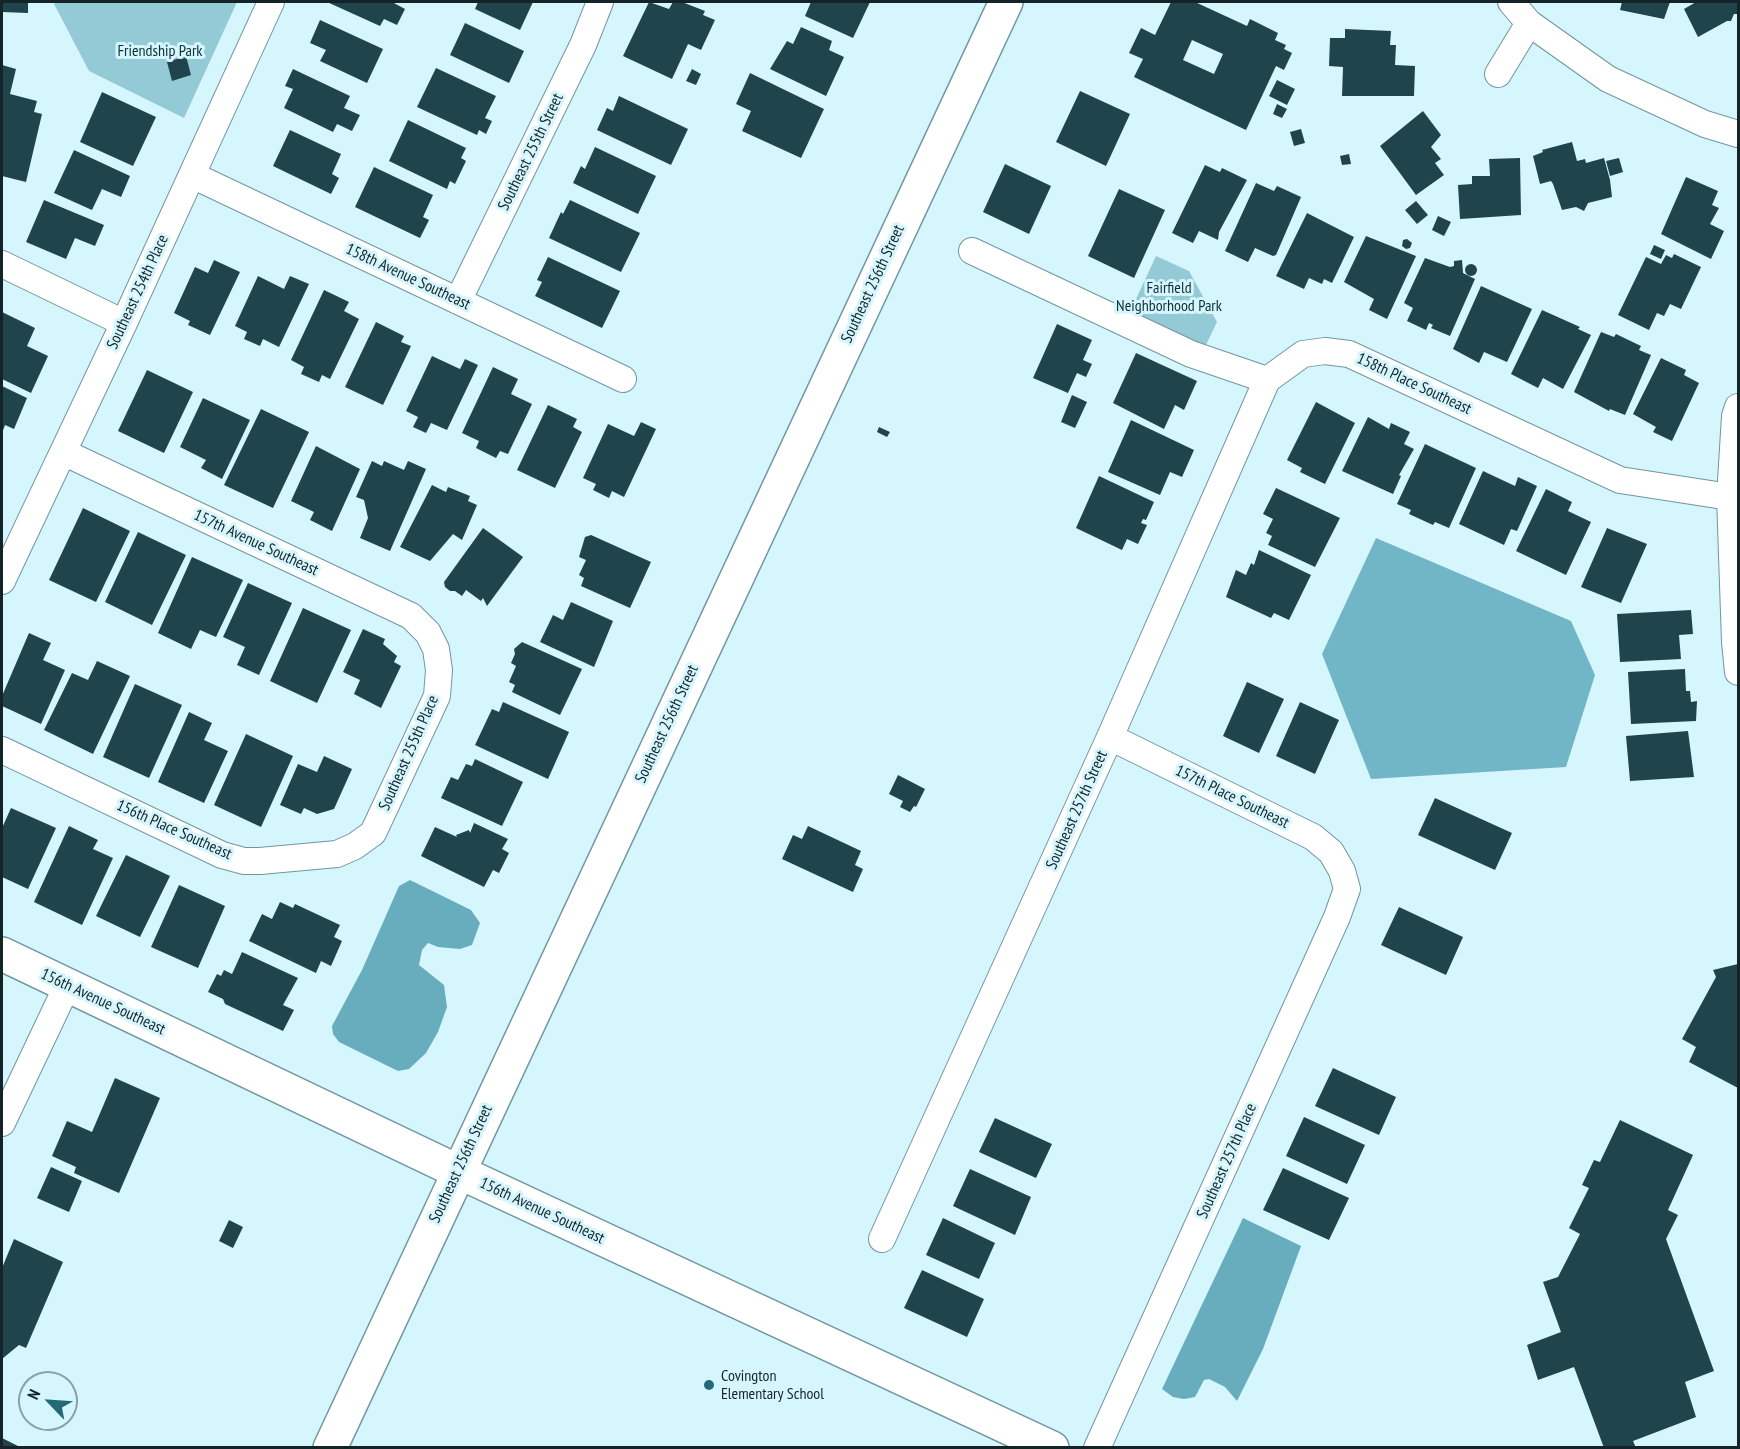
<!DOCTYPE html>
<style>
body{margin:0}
#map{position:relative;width:1740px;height:1449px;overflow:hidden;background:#d6f6fe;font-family:"PT Sans Narrow",sans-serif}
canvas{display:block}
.frame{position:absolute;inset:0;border:3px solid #142327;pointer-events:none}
.north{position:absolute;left:18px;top:1371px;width:60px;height:60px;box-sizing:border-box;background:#d6f6fe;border:2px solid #88a2a8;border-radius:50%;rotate:295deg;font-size:16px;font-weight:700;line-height:24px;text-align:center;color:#142327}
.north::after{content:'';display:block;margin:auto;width:21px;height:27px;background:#236978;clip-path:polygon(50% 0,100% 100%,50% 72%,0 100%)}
</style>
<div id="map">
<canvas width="1740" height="1449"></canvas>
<div class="frame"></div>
<div class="north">N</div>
</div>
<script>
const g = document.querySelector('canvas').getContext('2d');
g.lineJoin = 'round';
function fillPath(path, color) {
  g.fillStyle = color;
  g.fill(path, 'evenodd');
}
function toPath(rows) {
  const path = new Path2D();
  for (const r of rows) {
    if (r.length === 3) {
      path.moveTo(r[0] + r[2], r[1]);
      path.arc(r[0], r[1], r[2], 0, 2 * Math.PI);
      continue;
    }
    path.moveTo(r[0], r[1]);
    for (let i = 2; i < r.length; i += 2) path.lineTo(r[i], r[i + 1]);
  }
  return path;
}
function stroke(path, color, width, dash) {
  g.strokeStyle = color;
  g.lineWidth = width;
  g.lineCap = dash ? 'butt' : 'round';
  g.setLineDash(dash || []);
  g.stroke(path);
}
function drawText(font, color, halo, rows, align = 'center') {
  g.font = font + ' "PT Sans Narrow",sans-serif';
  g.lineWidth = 6;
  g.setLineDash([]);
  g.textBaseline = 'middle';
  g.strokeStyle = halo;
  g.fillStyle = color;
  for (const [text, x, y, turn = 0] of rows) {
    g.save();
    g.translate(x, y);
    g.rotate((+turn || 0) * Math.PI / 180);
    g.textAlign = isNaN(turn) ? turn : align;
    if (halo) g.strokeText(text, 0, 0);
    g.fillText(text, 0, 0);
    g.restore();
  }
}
fillPath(toPath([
 [53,2,237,2,184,118,89,71],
 [1156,256,1189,271,1217,322,1205,347,1130,312]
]), '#94c9d6');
fillPath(toPath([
 [1376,538,1571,621,1595,675,1566,767,1371,779,1322,654]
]), '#71b6c7');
fillPath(toPath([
 [410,880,471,910,480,923,472,945,460,949,438,947,428,943,422,950,419,965,444,985,447,1007,438,1032,426,1053,409,1069,398,1071,339,1042,333,1034,332,1026,362,970,399,886],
 [1243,1218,1301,1246,1263,1349,1237,1401,1225,1387,1209,1379,1204,1380,1195,1397,1184,1399,1173,1397,1162,1389]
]), '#68adbe');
fillPath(toPath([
 [2,2,28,2,28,13,2,12],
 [327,2,392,2,405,9,397,25,384,19,380,26],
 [478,2,533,2,520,30,475,9],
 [649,2,669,9,673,2,682,2,705,11,703,15,715,20,701,50,688,44,672,79,623,56],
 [811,2,870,2,853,38,805,16],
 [1171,2,1195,2,1247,26,1250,19,1278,33,1275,40,1286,45,1284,49,1292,53,1284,70,1276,66,1246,130,1134,77,1143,59,1129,53,1141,28,1155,35],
 [1192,40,1223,54,1214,74,1183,60],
 [1622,2,1670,2,1664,19,1620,10],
 [1696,2,1738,2,1738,14,1734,14,1731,21,1727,21,1698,37,1684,9],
 [320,20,383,49,367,83,320,61,326,50,310,43],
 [465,23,524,51,509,83,450,55],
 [801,27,832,41,829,50,844,57,826,96,770,69,787,41,793,44],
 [1345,29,1391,31,1390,45,1396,45,1395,65,1415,66,1414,96,1342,96,1343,67,1329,66,1330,38,1345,38],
 [186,56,191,75,172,81,167,62],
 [2,65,16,69,10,94,37,101,34,112,42,114,26,182,2,176],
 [436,68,496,96,485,118,492,121,486,134,479,130,477,135,417,107],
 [293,69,350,96,344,108,360,115,352,131,337,124,333,132,284,108,293,89,285,86],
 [692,69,701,74,696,85,686,81],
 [750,73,824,109,801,158,742,131,751,111,736,104],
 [1277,80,1295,89,1287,105,1269,96],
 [1080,91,1130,114,1106,166,1056,142],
 [102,92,156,117,133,166,80,142],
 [619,96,688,129,671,165,597,130,607,108,613,111],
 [1277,104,1287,109,1282,118,1273,114],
 [1423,111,1441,135,1431,147,1441,159,1435,163,1444,175,1416,195,1380,146],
 [408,120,466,148,461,158,466,161,455,184,450,181,447,189,389,161],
 [1301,129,1305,143,1294,146,1290,132],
 [290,130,341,154,332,174,339,178,331,194,273,166],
 [1572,142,1577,161,1585,159,1586,163,1604,158,1610,180,1612,197,1588,203,1584,211,1576,207,1562,210,1553,184,1551,181,1540,184,1533,156,1543,152,1542,150],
 [595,147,656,176,638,214,573,183,581,166,585,169],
 [74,150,130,176,121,197,102,189,92,210,54,193],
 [1349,154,1351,164,1342,165,1340,156],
 [1520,158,1521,215,1460,219,1458,185,1472,184,1472,176,1490,176,1489,159],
 [1619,158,1623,172,1610,176,1606,161],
 [1005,164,1051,186,1029,234,983,212],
 [1205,165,1220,172,1222,168,1247,180,1219,232,1218,240,1199,231,1193,243,1172,233],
 [374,167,433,195,423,217,429,220,420,238,355,207],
 [1686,177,1718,191,1712,205,1719,208,1710,224,1724,231,1711,259,1661,234],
 [1256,183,1274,191,1277,186,1301,197,1276,255,1273,256,1255,248,1248,262,1225,251],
 [1119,189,1165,210,1134,278,1088,256],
 [44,200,104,225,95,246,75,238,66,259,26,242],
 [570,200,640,233,621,272,549,238,561,212,563,214],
 [1416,201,1428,215,1417,224,1405,210],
 [1307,213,1354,237,1332,283,1324,279,1322,284,1309,278,1304,289,1276,276],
 [1438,216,1451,222,1444,236,1432,230],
 [1366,236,1416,256,1387,319,1369,310,1374,299,1344,282],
 [1407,239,1412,243,1410,248,1406,249,1402,246,1403,240],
 [1654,245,1665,250,1661,259,1650,254],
 [1674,254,1701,267,1681,309,1670,304,1664,316,1657,313,1649,330,1618,315,1646,257,1661,264,1666,255,1672,258],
 [548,257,620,291,602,328,535,296,542,282,537,280],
 [1425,258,1450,267,1454,266,1454,261,1462,260,1463,273,1475,279,1450,336,1431,328,1433,325,1429,323,1426,330,1407,321,1413,308,1404,303],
 [214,260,240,272,210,335,188,325,190,321,174,313,195,267,208,273],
 [1471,270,6],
 [258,276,284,289,290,276,309,284,279,347,263,339,260,346,244,339,247,332,235,326],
 [1481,286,1532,309,1507,362,1484,352,1479,363,1453,349],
 [324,290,349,302,344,311,359,319,330,379,322,375,319,382,301,374,304,367,291,360],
 [1542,310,1580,327,1578,329,1591,335,1563,389,1543,378,1538,388,1511,374],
 [2,312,35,328,27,346,48,356,31,393,2,379],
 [376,322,404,336,401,342,411,346,383,405,345,387],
 [1057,324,1092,340,1083,360,1092,364,1086,377,1077,373,1068,393,1033,378],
 [1601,332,1614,337,1616,334,1641,346,1639,350,1651,355,1625,415,1610,409,1609,411,1574,392],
 [1136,353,1197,381,1184,410,1175,405,1164,429,1113,403],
 [432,356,460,369,465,359,478,365,447,430,431,423,426,433,413,427,418,417,406,411],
 [1661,358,1686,370,1684,375,1699,383,1672,441,1653,432,1656,427,1633,414],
 [493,367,518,379,511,394,532,404,508,454,500,451,496,458,476,448,479,441,462,433],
 [147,370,193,392,164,453,118,431],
 [2,386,27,398,14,429,5,425,2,433],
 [1072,395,1087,402,1075,428,1061,422],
 [203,398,250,420,222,479,201,468,206,460,180,447],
 [1316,402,1355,423,1325,484,1300,472,1302,468,1287,460],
 [548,405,577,419,573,427,582,432,555,488,517,470],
 [261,409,309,432,273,508,224,485],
 [1368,417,1389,429,1391,423,1410,432,1404,444,1414,449,1399,475,1401,476,1393,494,1342,471],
 [1131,420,1194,450,1182,477,1170,472,1160,495,1108,472],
 [641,422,656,429,624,497,612,491,609,498,593,490,596,484,583,478,608,424,634,436],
 [879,427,890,432,887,437,877,432],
 [1425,444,1476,468,1449,528,1435,522,1433,525,1409,514,1411,510,1397,504],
 [316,446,360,469,332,531,310,520,314,512,291,501],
 [372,461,382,466,384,461,404,470,408,461,426,469,390,551,360,538,368,518,364,500,356,497],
 [1483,471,1515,486,1518,477,1537,486,1517,531,1511,529,1504,545,1459,524],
 [1099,476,1154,502,1146,520,1143,519,1141,523,1147,525,1138,544,1127,539,1122,550,1076,528],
 [432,485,446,492,448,487,470,496,468,501,477,505,462,540,453,534,430,561,400,547],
 [1276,488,1340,518,1315,567,1268,545,1272,536,1266,533,1273,519,1263,514],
 [1546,489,1572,502,1568,511,1591,522,1566,575,1516,551],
 [83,508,130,531,96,602,49,580],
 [483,528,523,557,487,606,483,598,481,601,466,590,462,596,455,591,450,591,445,587,444,582],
 [1607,528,1647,544,1621,603,1581,587],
 [138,532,186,555,152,625,105,602],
 [591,535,651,562,630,608,581,586,584,578,579,575,586,560,579,557,585,537],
 [1259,550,1311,575,1289,620,1274,613,1271,618,1226,597,1236,570,1246,575,1251,563,1254,565],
 [192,557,243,580,216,637,200,630,191,649,158,633],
 [248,583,292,603,259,675,237,665,245,647,223,637],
 [571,602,613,621,594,667,540,642,553,615,563,620],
 [303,608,351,630,317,703,270,681],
 [1691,610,1693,634,1679,635,1681,659,1620,662,1617,614],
 [363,629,385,639,383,644,397,656,394,662,401,666,381,708,354,694,360,680,343,672],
 [29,633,51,643,43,660,65,670,41,724,2,706,2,696],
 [522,642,582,669,560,715,512,692,515,685,509,682,516,666,511,663,515,654,514,649],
 [97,661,130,676,93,754,44,730,72,673,88,680],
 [1685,669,1686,691,1690,691,1691,702,1697,701,1696,721,1631,724,1628,672],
 [1247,682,1284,699,1259,753,1223,736],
 [135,684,182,705,149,778,103,757],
 [503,702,569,732,548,779,475,745,492,709,499,712],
 [1300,702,1339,720,1315,774,1276,756],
 [189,712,212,723,204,740,228,751,204,803,158,782],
 [1688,731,1694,777,1630,781,1626,736],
 [246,734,293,756,261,827,214,805],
 [324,756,352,769,334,809,317,814,304,808,301,814,280,805,298,764,317,772],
 [475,759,523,782,502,826,441,798,451,777,458,780,466,764,472,766],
 [898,775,925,789,916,807,914,806,910,812,900,807,903,801,889,794],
 [1435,798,1512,833,1495,870,1418,835],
 [11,808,56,828,28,889,2,877,2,828],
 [474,823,508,839,502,849,509,853,499,873,493,870,484,887,421,856,435,827,457,837,456,835,469,830,470,833],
 [69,826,98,840,93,849,113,858,82,925,34,902],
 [808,826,861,851,855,865,863,869,853,892,782,859,793,835,802,839],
 [126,855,170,876,140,937,96,916],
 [179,885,225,906,198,968,151,947],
 [280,902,293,908,295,904,340,925,334,937,342,941,331,966,321,961,316,973,249,941,262,914,272,919],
 [1399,907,1463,937,1446,975,1381,945],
 [242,952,298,978,283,1005,294,1010,283,1031,225,1004,223,999,208,992,217,974,221,976,224,970,232,974],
 [1738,964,1738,1088,1689,1062,1696,1047,1682,1039,1716,977,1713,970],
 [1333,1068,1396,1097,1379,1135,1315,1106],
 [115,1078,160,1098,119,1193,74,1173,76,1167,52,1156,67,1121,92,1132],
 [1304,1117,1365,1145,1347,1184,1286,1156],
 [995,1118,1052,1144,1036,1178,979,1152],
 [1620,1120,1693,1155,1668,1210,1678,1215,1666,1239,1714,1371,1685,1382,1696,1417,1633,1441,1636,1448,1604,1448,1574,1367,1538,1380,1527,1345,1561,1332,1543,1282,1558,1277,1580,1234,1569,1228,1589,1188,1582,1185,1594,1160,1600,1162],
 [51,1167,82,1181,69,1212,37,1198],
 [1283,1168,1349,1198,1329,1240,1263,1210],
 [970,1169,1031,1197,1015,1235,953,1206],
 [943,1218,995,1243,979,1279,926,1255],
 [229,1220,243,1227,233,1248,219,1241],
 [14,1239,63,1262,26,1348,19,1345,2,1359,2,1268],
 [922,1270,984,1299,967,1337,904,1308],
 [2,1438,22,1448,2,1448]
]), '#1f444c');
const street = toPath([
 [1511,2,1529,23,1608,79,1705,124,1738,134],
 [1498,74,1529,23],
 [192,175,623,379],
 [972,251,1191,354,1267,380],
 [2,264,124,323],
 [458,301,583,45,600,2],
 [1738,407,1735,416,1730,497,1735,642,1738,672],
 [2,581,124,323,271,2],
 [2,750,222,855,244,861,260,861,337,854,355,846,373,833,437,696,439,670,436,649,428,633,411,616,63,452],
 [2,1123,67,986],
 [882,1239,1110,737,1267,380,1303,354,1325,351,1349,354,1620,480,1730,497],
 [1097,1448,1337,917,1347,889,1342,871,1331,852,1313,837,1110,737]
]);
const secondary = toPath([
 [2,954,457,1171,1052,1448],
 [330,1448,1006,2]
]);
stroke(street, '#70969f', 28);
stroke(secondary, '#70969f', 36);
stroke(street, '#fff', 26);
stroke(secondary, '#fff', 33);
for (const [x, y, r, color] of [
 [709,1385,6,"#236978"]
]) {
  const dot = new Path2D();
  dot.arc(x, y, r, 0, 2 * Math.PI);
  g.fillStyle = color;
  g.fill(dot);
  stroke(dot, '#d6f6fe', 2);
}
drawText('16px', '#0c2f37', '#d6f6fe', [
 ["Friendship Park",160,51],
 ["Fairfield",1169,288],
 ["Neighborhood Park",1169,306]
]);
drawText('16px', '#142327', '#d6f6fe', [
 ["Southeast 255th Street",531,152,-64],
 ["158th Avenue Southeast",408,277,25],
 ["Southeast 256th Street",873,284,-65],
 ["Southeast 254th Place",138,292,-65],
 ["158th Place Southeast",1414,384,25],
 ["157th Avenue Southeast",256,543,25],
 ["Southeast 256th Street",667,724,-65],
 ["Southeast 255th Place",409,753,-66],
 ["157th Place Southeast",1232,797,26],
 ["Southeast 257th Street",1077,810,-66],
 ["156th Place Southeast",174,830,24],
 ["156th Avenue Southeast",103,1002,25],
 ["Southeast 257th Place",1227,1161,-66],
 ["Southeast 256th Street",461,1164,-65],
 ["156th Avenue Southeast",542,1211,25]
]);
drawText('16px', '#142327', '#d6f6fe', [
 ["Covington",721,1376],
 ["Elementary School",721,1394]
], 'left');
</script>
